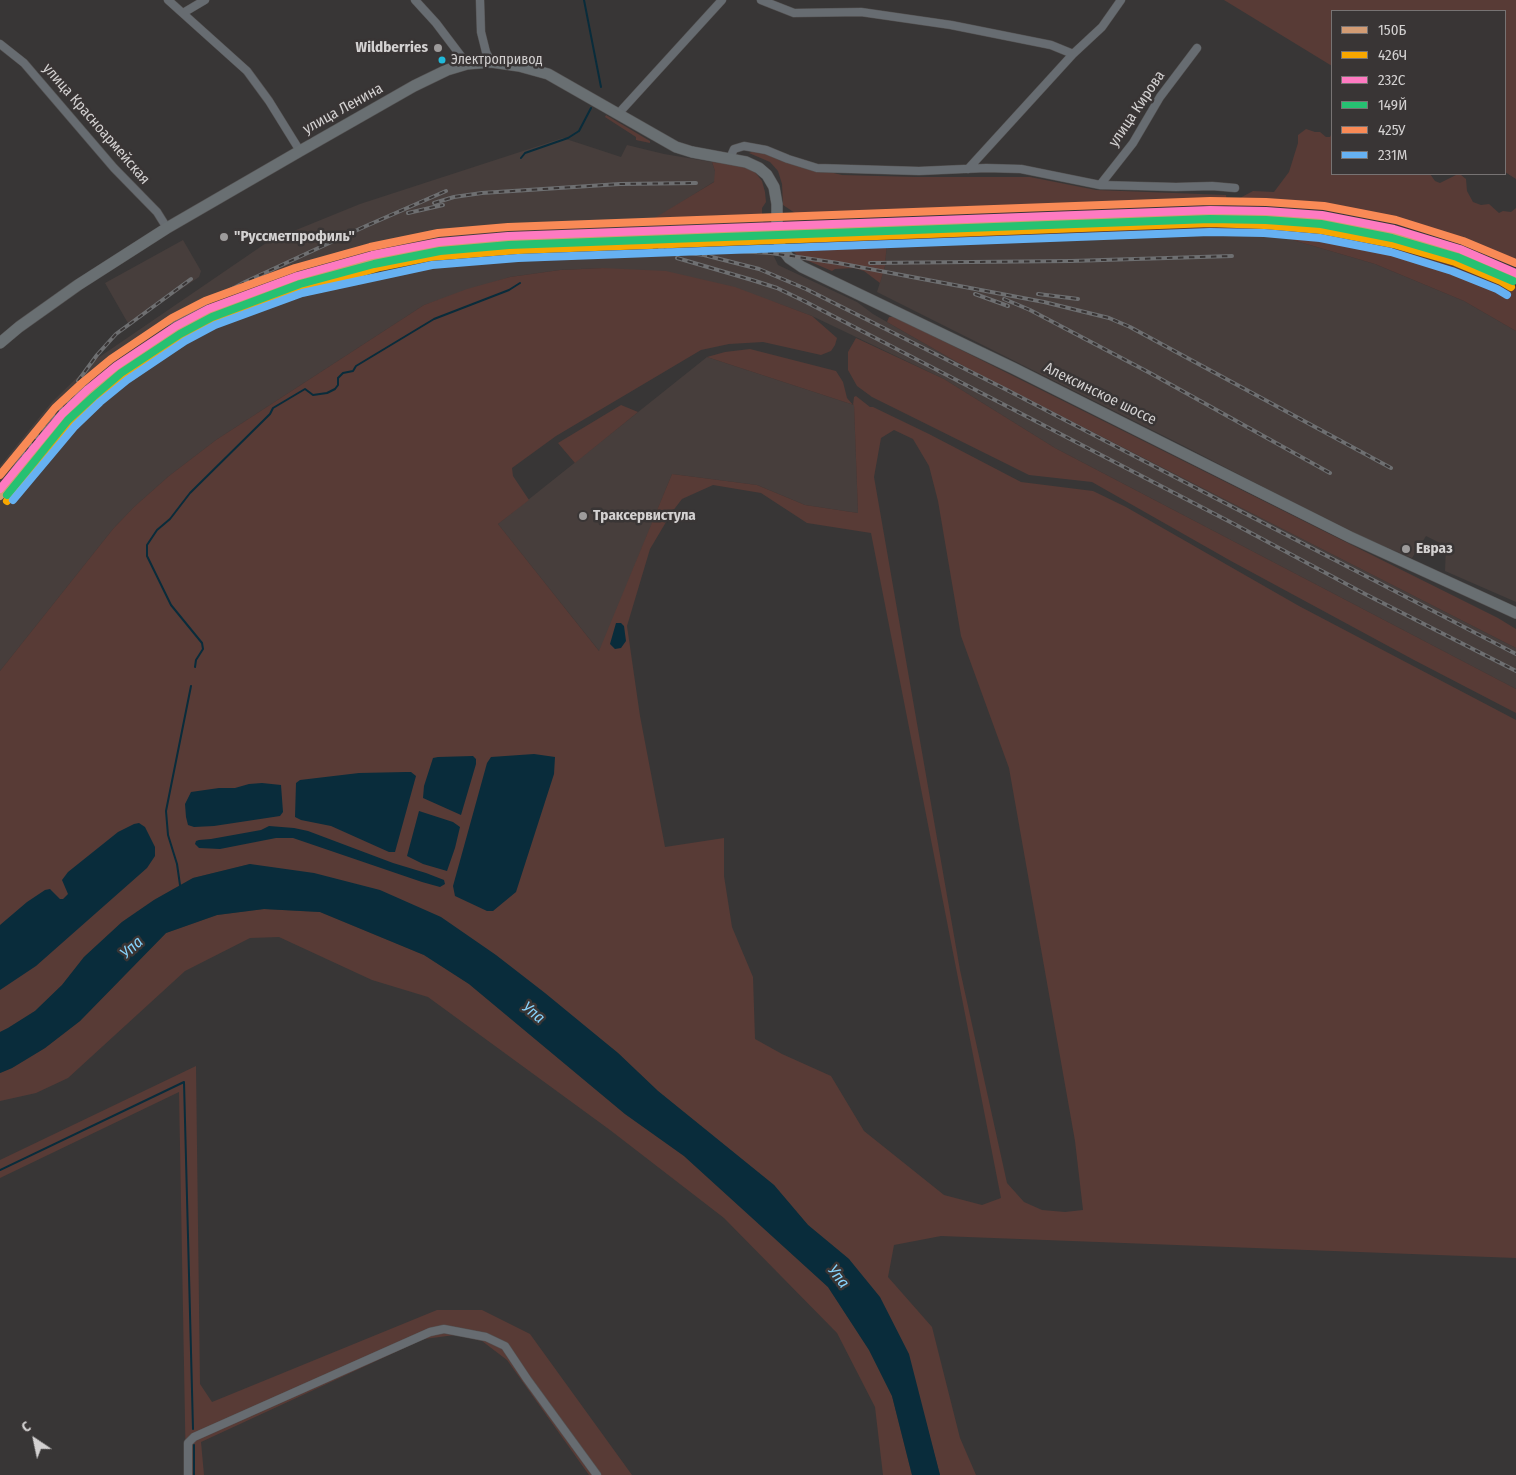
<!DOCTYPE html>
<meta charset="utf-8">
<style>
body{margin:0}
#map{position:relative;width:1516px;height:1475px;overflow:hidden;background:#383636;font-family:"Fira Sans Condensed",sans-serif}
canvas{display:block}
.legend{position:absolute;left:1331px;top:10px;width:175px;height:165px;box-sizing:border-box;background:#393535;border:1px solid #777373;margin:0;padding:6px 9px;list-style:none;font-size:15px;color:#d3d1d1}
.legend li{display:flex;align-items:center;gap:10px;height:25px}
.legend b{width:25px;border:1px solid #777373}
.north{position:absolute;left:10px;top:1415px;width:50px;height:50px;-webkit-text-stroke:4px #393535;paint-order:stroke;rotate:326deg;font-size:14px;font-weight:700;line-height:20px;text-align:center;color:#d3d1d1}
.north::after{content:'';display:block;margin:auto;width:18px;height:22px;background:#d3d1d1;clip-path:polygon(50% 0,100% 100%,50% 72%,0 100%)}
</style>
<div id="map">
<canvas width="1516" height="1475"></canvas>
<ul class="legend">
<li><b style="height:6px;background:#d39c74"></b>150Б</li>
<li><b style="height:6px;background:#f7a600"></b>426Ч</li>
<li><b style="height:6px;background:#fe7ac1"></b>232C</li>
<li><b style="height:6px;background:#26c172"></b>149Й</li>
<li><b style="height:6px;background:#f98a56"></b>425У</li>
<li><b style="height:6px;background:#66b1f2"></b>231М</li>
</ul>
<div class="north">С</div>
</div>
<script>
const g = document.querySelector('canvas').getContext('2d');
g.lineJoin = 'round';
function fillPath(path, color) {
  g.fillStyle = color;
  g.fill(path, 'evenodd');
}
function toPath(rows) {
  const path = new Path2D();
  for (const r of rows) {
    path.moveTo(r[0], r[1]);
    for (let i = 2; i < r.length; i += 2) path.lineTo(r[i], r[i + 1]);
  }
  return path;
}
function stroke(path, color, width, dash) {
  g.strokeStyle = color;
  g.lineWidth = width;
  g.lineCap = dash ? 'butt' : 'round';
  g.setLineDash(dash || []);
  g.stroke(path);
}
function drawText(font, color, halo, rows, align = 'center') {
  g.font = font + ' "Fira Sans Condensed",sans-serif';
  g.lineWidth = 5;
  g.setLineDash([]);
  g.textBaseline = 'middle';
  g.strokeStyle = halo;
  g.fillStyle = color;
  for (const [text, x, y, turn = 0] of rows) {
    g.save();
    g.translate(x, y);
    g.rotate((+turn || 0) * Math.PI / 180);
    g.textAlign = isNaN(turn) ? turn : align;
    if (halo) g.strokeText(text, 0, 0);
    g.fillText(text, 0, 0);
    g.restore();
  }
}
fillPath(toPath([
 [563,138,621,157,627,145,664,154,712,162,715,171,715,181,650,222,719,215,762,216,770,248,778,265,857,302,873,314,969,369,1516,648,1516,689,1055,448,944,379,812,316,774,302,603,268,560,270,510,277,424,305,216,440,169,476,134,507,113,529,0,671,0,466,51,403,95,360,269,241,360,204],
 [1222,231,1286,238,1375,264,1464,301,1516,331,1516,602,1445,571,1446,546,1426,536,1412,558,1348,531,1188,448,877,292,885,266,887,241,1067,241],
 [183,240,201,271,199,277,129,325,105,283],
 [707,357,854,405,858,513,805,505,757,485,672,474,600,652,498,524]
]), '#473e3c');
fillPath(toPath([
 [1224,0,1516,0,1516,179,1505,172,1505,11,1332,11,1332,66],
 [606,115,650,141,650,143,636,140,636,137,605,117],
 [1306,129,1315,132,1320,132,1326,137,1330,137,1332,133,1332,174,1430,174,1435,181,1440,183,1456,175,1461,175,1466,179,1467,191,1473,202,1481,205,1489,204,1499,213,1503,211,1511,212,1516,208,1516,267,1460,241,1424,228,1347,207,1312,204,1274,202,1187,203,804,219,783,205,782,184,778,171,770,162,749,153,754,151,764,152,779,160,842,175,916,177,1030,177,1096,190,1226,195,1227,202,1240,198,1253,191,1274,192,1289,172,1298,143,1298,135],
 [712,162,732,164,743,166,755,172,762,181,765,192,766,202,762,208,762,216,719,215,648,222,714,182,715,171],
 [1213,219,1287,221,1333,228,1376,235,1452,257,1488,272,1516,287,1516,331,1464,301,1375,264,1286,238,1222,231,1067,241,887,241,885,266,880,283,864,271,854,268,835,269,832,271,799,257,792,250,805,244,809,235,906,229],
 [603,268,666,271,735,287,812,316,837,338,835,345,831,351,821,355,763,342,729,344,701,350,556,436,512,468,513,476,529,500,498,524,599,651,672,474,757,485,805,505,858,513,854,405,707,357,725,352,750,349,836,371,843,382,847,398,853,405,854,397,856,396,870,407,873,407,929,434,1021,482,1093,491,1126,507,1299,606,1516,720,1516,1258,941,1236,894,1245,888,1277,932,1327,960,1438,976,1475,940,1475,920,1401,849,1259,808,1225,774,1185,658,1091,618,1053,581,1024,250,864,193,878,154,900,122,922,84,957,62,985,35,1011,8,1028,0,1032,0,671,113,529,134,507,169,476,216,440,424,305,467,289,510,277,560,270],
 [894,430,913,439,929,466,938,501,961,636,1009,768,1075,1141,1083,1210,1065,1212,1042,1210,1024,1202,1007,1183,960,970,874,477,881,438],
 [713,485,761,493,807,523,871,533,1001,1198,982,1205,944,1195,864,1131,831,1076,782,1054,755,1039,753,977,732,927,724,876,724,838,665,847,640,716,627,626,650,549,672,512,682,499],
 [889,317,895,317,1498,618,1516,629,1516,648,969,369,887,322],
 [856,338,944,379,1055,448,1516,689,1516,713,1414,660,1231,561,1092,482,1029,475,872,397,857,386,848,370,848,352],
 [621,405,638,412,575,463,558,443],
 [264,909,320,912,424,955,469,984,625,1114,684,1156,828,1287,869,1350,892,1396,912,1475,883,1475,875,1407,837,1333,724,1218,610,1130,428,997,372,980,279,937,250,938,185,971,68,1078,36,1093,0,1101,0,1073,12,1068,45,1048,80,1021,166,933,217,915],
 [196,1066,200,1384,212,1402,437,1310,482,1310,530,1334,632,1475,589,1475,507,1360,482,1341,455,1335,424,1339,201,1442,204,1475,186,1475,179,1092,0,1178,0,1160]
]), '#583b36');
fillPath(toPath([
 [616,623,621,623,624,626,626,641,621,648,615,649,610,644],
 [534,754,555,757,554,774,516,892,493,911,487,911,455,896,453,886,487,763,491,757],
 [473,756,476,759,476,764,461,815,423,798,424,786,433,758,438,757],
 [406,772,411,772,416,776,395,852,389,852,331,826,301,820,295,817,296,783,300,780,359,773],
 [262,783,281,785,283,812,280,816,214,826,194,827,188,825,186,817,185,804,191,792,219,788,235,788,249,784],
 [419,811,453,822,460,827,455,848,447,871,423,864,407,856],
 [139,823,145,827,155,847,155,856,147,868,36,966,0,990,0,925,27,902,45,890,50,889,60,899,63,899,68,894,62,880,68,872,118,832,134,824],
 [269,826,294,828,308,831,393,863,426,873,444,880,445,884,440,887,422,882,293,838,276,838,220,849,199,848,195,844,196,841,199,840,211,839,261,830],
 [250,864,314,873,380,890,441,917,496,955,545,993,618,1053,658,1091,774,1185,808,1225,849,1259,880,1297,909,1354,940,1475,912,1475,892,1396,869,1350,828,1287,684,1156,625,1114,469,984,424,955,320,912,264,909,217,915,166,933,80,1021,45,1048,12,1068,0,1073,0,1032,8,1028,35,1011,62,985,84,957,122,922,154,900,193,878]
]), '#092c3b');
stroke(toPath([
 [584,0,601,87],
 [521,158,525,153,568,138,579,131,591,108],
 [195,667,196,660,203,649,202,643,171,605,147,556,147,545,157,530,170,519,190,493,270,414,273,408,305,389,313,395,327,393,335,389,338,385,338,378,343,373,353,371,356,366,434,319,509,290,520,283],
 [180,885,177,864,168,835,166,811,191,686],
 [0,1170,184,1082,193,1429],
 [194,1445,194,1475]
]), '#092c3b', 2);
const minor = toPath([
 [168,0,247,71,269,101,300,151],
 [415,0,436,23,467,64],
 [480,0,481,32,486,52,491,62],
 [761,0,794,13,861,12,951,25,1051,45,1073,54],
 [183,13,205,0],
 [0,44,24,63,114,168,157,212,167,228],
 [618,114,722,0],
 [730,158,734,149,744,146,766,150,788,159,817,168,919,171,986,168,1021,169,1100,185,1176,187,1212,186,1235,188],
 [968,169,1073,54,1102,27,1121,0],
 [1100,185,1133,143,1160,97,1197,48],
 [188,1475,188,1443,194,1437,412,1340,430,1332,444,1329,486,1337,505,1346,527,1379,597,1475]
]);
const secondary = toPath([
 [0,343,19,327,78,285,167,228,300,151,414,86,447,70,467,64,491,62,519,66,548,74,676,147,692,152,746,162,759,168,767,175,774,187,777,204,777,230,780,246,789,258,802,267,1015,369,1350,537,1516,613]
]);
stroke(minor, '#545252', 9);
stroke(secondary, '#545252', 12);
stroke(minor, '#676c71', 8);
stroke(secondary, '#696f72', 11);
const rail = toPath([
 [434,203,454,197,482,193,620,184,696,183],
 [408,213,443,205],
 [577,243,637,245],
 [631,245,704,255,759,269,806,289,1007,390,1516,654],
 [702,249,771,253,838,263,1044,302,1109,318,1130,327,1391,468],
 [677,258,752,280,777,288,804,301,1236,525,1365,594,1516,671],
 [870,263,1071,261,1232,256],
 [975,294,1008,306],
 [1038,294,1078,299],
 [1004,299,1030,310,1150,373,1330,473],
 [152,332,245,282,366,226,446,191],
 [78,381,97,355,116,334,191,279],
 [47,422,100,368,157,329],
 [0,488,51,417]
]);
stroke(rail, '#6e6f71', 4);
stroke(rail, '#393535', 2, [5.5]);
stroke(toPath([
 [0,496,42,443,65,417,91,393,148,349,179,331,210,314,275,289,378,258,429,248,517,241,1210,214,1265,216,1322,221,1395,235,1458,254,1505,273,1516,280]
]), '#d39c74', 8);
stroke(toPath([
 [7,501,49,449,71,423,97,400,153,356,183,339,214,322,278,297,380,267,430,257,518,250,1210,223,1264,225,1321,230,1393,244,1455,262,1501,281,1511,287]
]), '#f7a600', 8);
stroke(toPath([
 [0,489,62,414,88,389,116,366,176,326,208,309,297,276,372,255,439,242,508,236,1210,210,1266,211,1322,215,1394,229,1460,249,1516,273]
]), '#fe7ac1', 8);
stroke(toPath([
 [7,495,68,420,94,396,121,373,180,334,212,317,300,284,374,264,440,251,509,245,1210,219,1266,220,1321,224,1392,238,1457,257,1513,281]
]), '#26c172', 8);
stroke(toPath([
 [0,475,55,408,82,383,111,359,172,318,205,301,295,268,370,247,438,233,508,227,1210,201,1266,202,1324,206,1396,220,1463,241,1516,263]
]), '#f98a56', 8);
stroke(toPath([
 [13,500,75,426,100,402,127,380,185,341,215,325,302,293,432,265,518,258,1210,232,1264,233,1320,238,1391,252,1452,271,1497,289,1507,295]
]), '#66b1f2', 8);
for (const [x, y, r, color] of [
 [438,48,5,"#9d9b9b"],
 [442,60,4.5,"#20b9da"],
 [224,237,5,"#9d9b9b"],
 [583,516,5,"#9d9b9b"],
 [1406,549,5,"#9d9b9b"]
]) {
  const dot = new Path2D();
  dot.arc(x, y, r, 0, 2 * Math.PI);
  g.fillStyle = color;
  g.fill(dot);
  stroke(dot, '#393535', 2);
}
drawText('14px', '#d3d1d1', '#393535', [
 ["Электропривод",451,60]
], 'left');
drawText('bold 15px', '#d3d1d1', '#393535', [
 ["Wildberries",428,48,"right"],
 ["\"Руссметпрофиль\"",234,237],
 ["Траксервистула",593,516],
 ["Евраз",1416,549]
], 'left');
drawText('15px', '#d3d1d1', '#393535', [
 ["улица Ленина",343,109,-29],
 ["улица Кирова",1137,109,-56],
 ["улица Красноармейская",96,124,49],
 ["Алексинское шоссе",1100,394,26]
]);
drawText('italic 16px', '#87d3fc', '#393535', [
 ["Упа",132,948,-42],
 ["Упа",533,1013,39],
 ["Упа",838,1277,53]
]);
</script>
